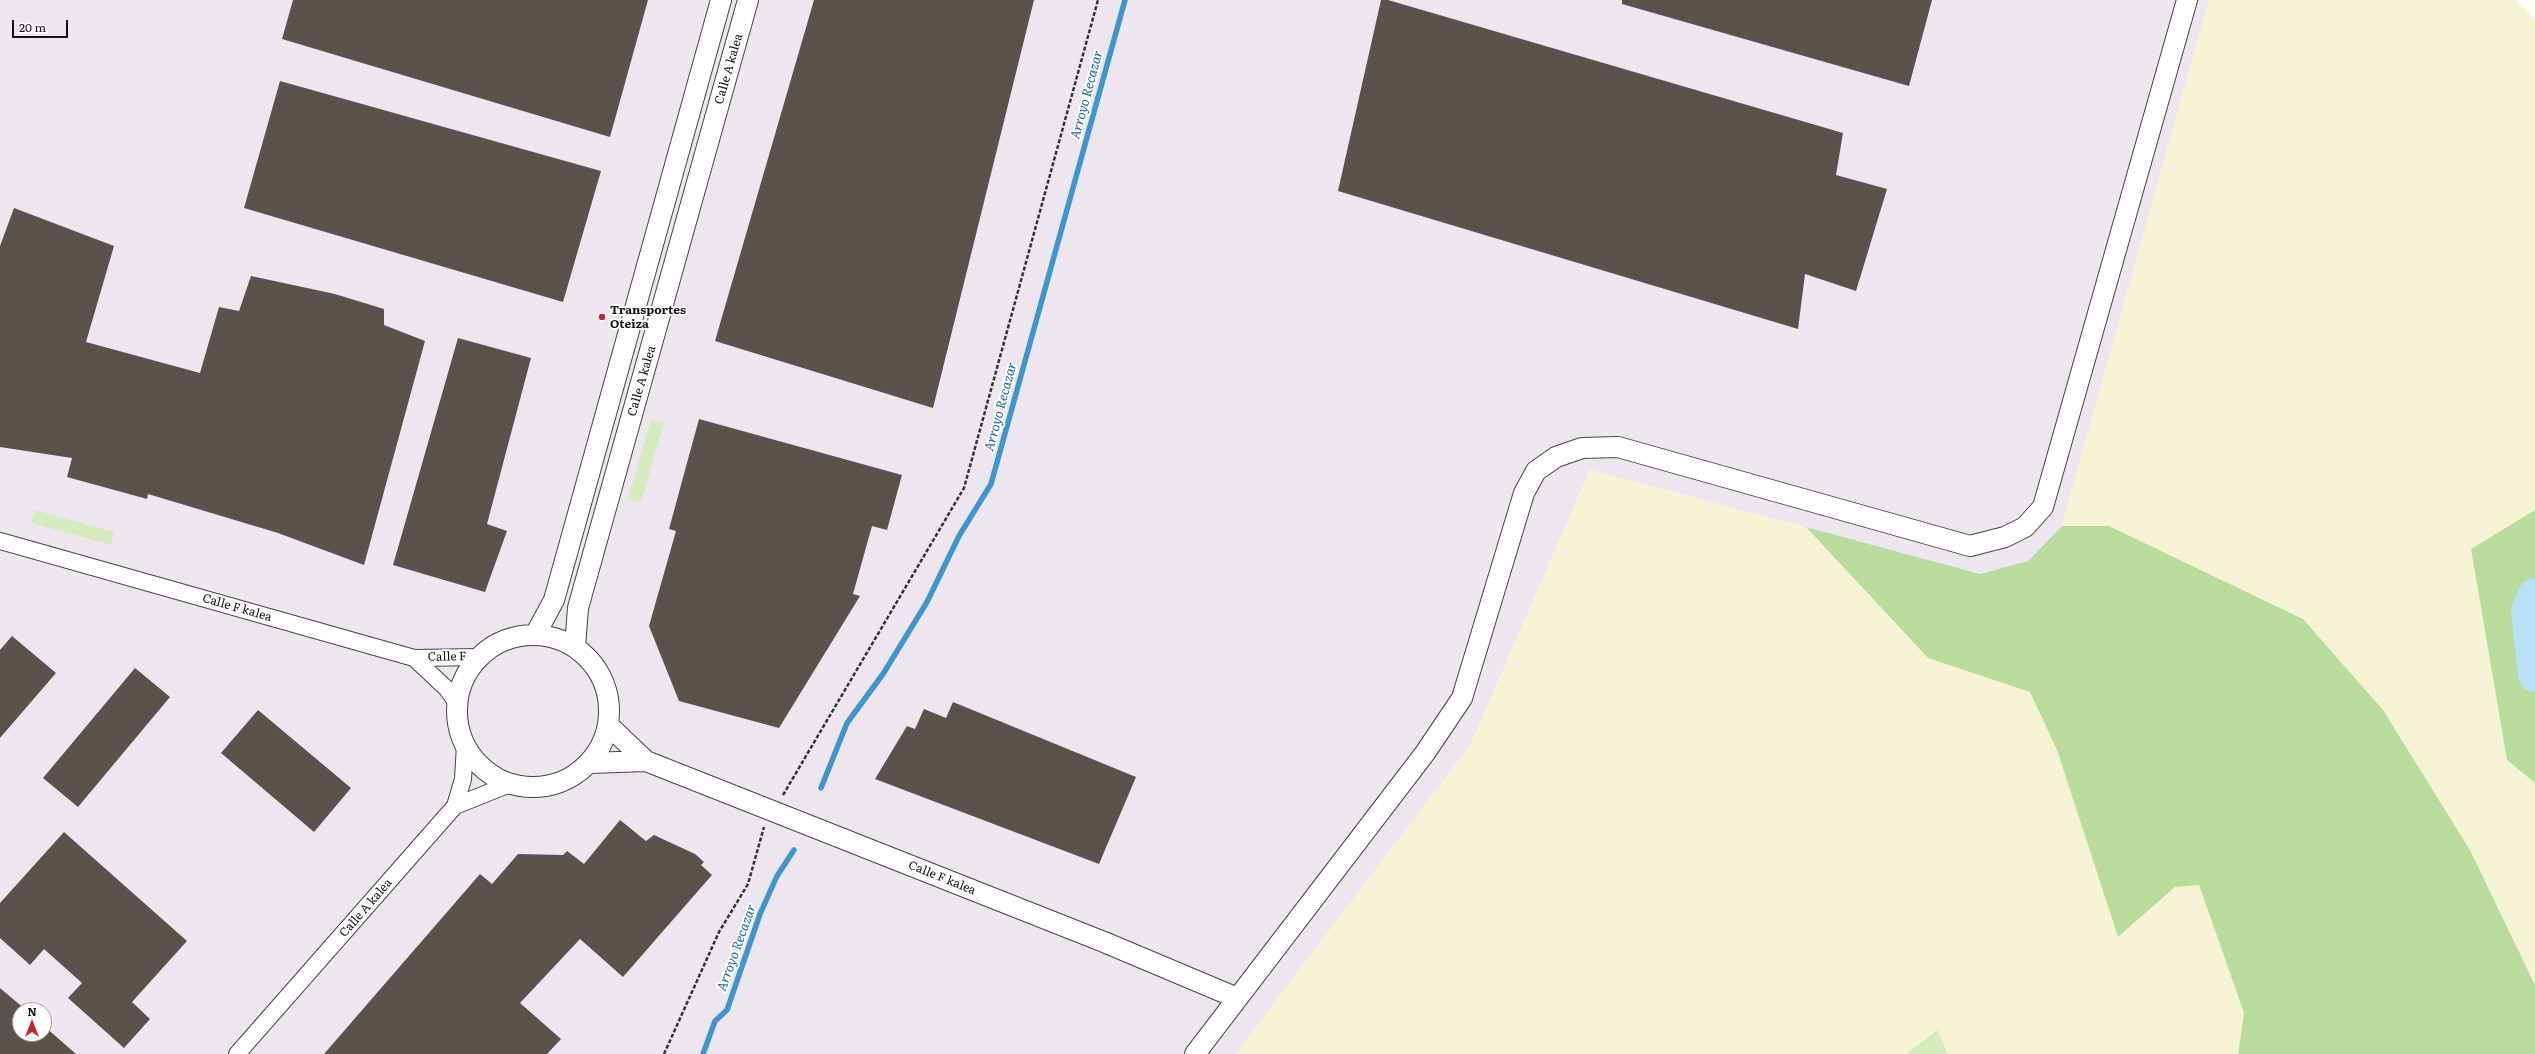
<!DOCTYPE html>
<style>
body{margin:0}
#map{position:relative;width:2535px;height:1054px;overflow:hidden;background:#fffdf5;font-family:Literata,serif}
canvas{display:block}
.north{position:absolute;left:12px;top:1002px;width:40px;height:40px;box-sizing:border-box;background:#fff;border:1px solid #a0a0a0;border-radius:50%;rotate:0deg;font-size:11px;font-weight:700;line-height:16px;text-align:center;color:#111}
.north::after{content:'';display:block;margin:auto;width:14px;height:18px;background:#c4262e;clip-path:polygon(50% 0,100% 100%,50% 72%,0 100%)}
.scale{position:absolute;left:12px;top:20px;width:56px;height:18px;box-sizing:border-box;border:2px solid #111;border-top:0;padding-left:5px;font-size:12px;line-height:14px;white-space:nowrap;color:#111;-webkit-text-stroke:3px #fff;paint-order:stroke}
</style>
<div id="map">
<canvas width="2535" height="1054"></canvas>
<div class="north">N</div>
<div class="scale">20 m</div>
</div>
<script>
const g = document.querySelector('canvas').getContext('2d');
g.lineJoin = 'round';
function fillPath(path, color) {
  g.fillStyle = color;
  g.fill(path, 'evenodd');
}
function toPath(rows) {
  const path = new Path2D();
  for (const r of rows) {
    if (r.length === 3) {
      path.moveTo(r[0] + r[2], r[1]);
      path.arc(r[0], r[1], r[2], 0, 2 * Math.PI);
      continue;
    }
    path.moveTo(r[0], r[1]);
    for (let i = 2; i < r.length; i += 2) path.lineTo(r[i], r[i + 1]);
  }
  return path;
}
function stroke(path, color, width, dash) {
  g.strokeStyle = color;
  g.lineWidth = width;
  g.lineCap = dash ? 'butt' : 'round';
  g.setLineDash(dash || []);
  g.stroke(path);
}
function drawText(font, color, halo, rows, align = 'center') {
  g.font = font + ' Literata,serif';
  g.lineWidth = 4;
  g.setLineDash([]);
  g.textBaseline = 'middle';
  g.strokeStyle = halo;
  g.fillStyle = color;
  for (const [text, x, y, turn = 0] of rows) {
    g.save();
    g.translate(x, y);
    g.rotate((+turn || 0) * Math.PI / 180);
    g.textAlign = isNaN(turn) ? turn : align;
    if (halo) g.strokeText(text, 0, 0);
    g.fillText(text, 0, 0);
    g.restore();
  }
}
fillPath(toPath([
 [0,0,2209,0,2062,526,2028,561,1980,574,1590,470,1471,744,1236,1054,0,1054],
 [20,1010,44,1010,44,1034,20,1034]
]), '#eee6ef');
fillPath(toPath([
 [2209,0,2517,0,2535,20,2535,510,2471,549,2507,760,2535,783,2535,985,2470,850,2383,710,2303,619,2109,526,2062,526],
 [1590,470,1806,527,1928,658,2030,692,2057,750,2118,937,2175,887,2199,885,2244,1013,2238,1054,1948,1054,1936,1030,1906,1054,1236,1054,1471,744]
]), '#f6f3d4');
fillPath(toPath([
 [651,420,664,423,641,502,628,499],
 [35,510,114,532,111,545,31,523],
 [1937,1030,1948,1054,1906,1054]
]), '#d5ebbd');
fillPath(toPath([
 [2535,510,2535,783,2507,760,2471,549],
 [2062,526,2109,526,2303,619,2383,710,2470,850,2535,985,2535,1054,2238,1054,2244,1013,2199,885,2175,887,2118,937,2057,750,2030,692,1928,658,1806,527,1980,574,2028,561]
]), '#b9dc9c');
stroke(toPath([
 [821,788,847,723,883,674,927,602,959,536,991,484,1125,0],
 [703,1054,715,1021,727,1010,760,914,777,876,794,850]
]), '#3f96cf', 5.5);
stroke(toPath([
 [2535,595,2528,611,2535,675]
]), '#b9e0f7', 34);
fillPath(toPath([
 [293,0,648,0,610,137,282,39],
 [814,0,1034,0,933,408,715,341],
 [1381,0,1388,0,1843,133,1836,175,1887,189,1856,291,1805,274,1798,329,1338,191],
 [1622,0,1932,0,1909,86,1622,4],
 [280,81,601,171,563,302,244,208],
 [14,208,114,246,86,342,200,373,219,307,239,311,251,276,335,294,384,309,384,325,425,341,364,565,278,533,148,494,147,499,67,477,72,458,0,447,0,246],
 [458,338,531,358,487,524,507,531,485,592,393,565],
 [699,419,902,475,887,530,872,526,853,594,860,596,779,728,679,701,649,626,676,531,669,529],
 [12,636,56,673,0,738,0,650],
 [135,668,170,697,78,807,43,778],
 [953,702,1136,777,1099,864,875,779,907,726,915,729,924,709,946,718],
 [258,710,351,788,314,832,221,753],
 [620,820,646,841,654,835,695,854,704,862,701,865,712,875,623,977,580,939,520,1003,561,1039,547,1054,324,1054,480,874,492,884,518,854,563,855,567,851,584,864],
 [64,832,187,941,132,1002,150,1019,124,1048,68,998,82,983,44,949,30,965,0,938,0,903],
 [0,988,26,1010,20,1010,20,1034,44,1034,44,1026,76,1054,0,1054]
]), '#5a524d');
const minor = toPath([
 [0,541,414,658,447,689,457,703],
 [414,658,480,657],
 [455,806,463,779,465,745],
 [237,1054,455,806,510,784]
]);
const tertiary = toPath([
 [533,711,76],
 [535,635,554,600,721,0],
 [575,647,578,608,748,0],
 [608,725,646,761,1104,942,1237,998],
 [590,763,646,761],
 [1195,1054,1425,753,1462,698,1524,493,1536,471,1556,457,1582,448,1618,447,1970,546,2005,537,2025,527,2043,507,2187,0]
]);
stroke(minor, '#444', 18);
stroke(tertiary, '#444', 22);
stroke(toPath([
 [783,795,964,488,1098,0],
 [664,1054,719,932,748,884,764,827]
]), '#333', 2.5, [4, 2]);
stroke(minor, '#fff', 16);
stroke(tertiary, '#fff', 20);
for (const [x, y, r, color] of [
 [602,317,4,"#c4262e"]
]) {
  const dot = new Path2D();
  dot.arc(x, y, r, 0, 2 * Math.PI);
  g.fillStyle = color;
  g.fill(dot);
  stroke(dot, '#fff', 1.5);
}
drawText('12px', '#111', '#fff', [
 ["Calle A kalea",729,69,-74],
 ["Calle A kalea",642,381,-74],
 ["Calle F kalea",237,608,16],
 ["Calle F",447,657,-1],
 ["Calle F kalea",942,878,22],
 ["Calle A kalea",366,908,-49]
]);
drawText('bold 12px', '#111', '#fff', [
 ["Transportes",610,310],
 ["Oteiza",610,324]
], 'left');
drawText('italic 13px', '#1768a6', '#fff', [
 ["Arroyo Recazar",1087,95,-75],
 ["Arroyo Recazar",1001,407,-75],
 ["Arroyo Recazar",737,948,-70]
]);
</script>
